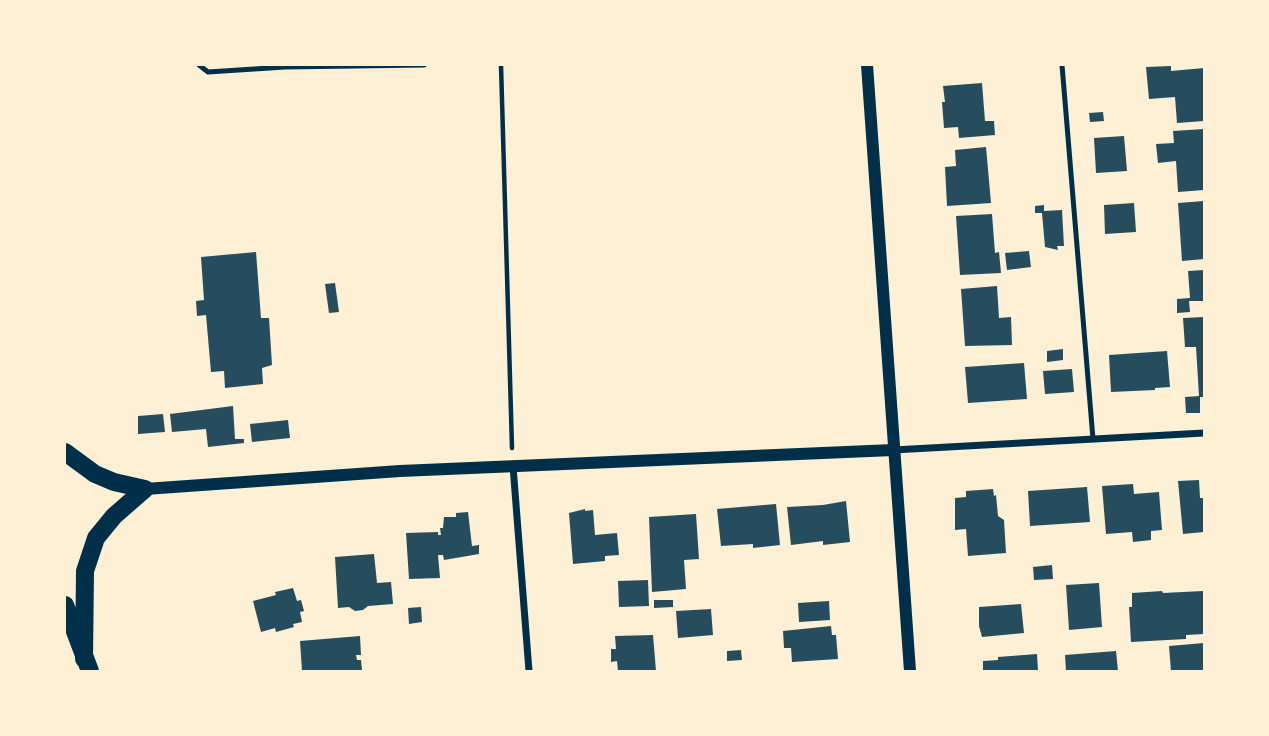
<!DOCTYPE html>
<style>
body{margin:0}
#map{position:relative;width:1269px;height:736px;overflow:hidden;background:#fdf0d5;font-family:"Zilla Slab",serif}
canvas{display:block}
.frame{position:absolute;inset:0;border:66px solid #fdf0d5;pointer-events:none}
</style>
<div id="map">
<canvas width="1269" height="736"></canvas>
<div class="frame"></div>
</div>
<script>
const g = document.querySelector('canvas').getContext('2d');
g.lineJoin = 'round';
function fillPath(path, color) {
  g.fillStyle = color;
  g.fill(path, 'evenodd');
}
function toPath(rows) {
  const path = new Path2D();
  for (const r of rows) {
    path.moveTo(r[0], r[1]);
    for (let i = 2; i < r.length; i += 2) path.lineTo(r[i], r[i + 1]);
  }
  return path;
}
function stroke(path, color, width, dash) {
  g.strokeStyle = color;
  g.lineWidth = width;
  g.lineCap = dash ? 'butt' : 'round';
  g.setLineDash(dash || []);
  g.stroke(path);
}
fillPath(toPath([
 [1171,66,1171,71,1204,68,1204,121,1177,123,1175,97,1149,99,1146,67],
 [982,83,985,121,994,121,995,135,959,138,958,127,944,128,942,102,945,102,943,86],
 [1103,112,1104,121,1090,122,1089,113],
 [1204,129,1204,190,1178,192,1176,161,1158,163,1156,144,1174,143,1173,131],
 [1124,136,1127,171,1096,173,1094,138],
 [986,147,991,203,947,206,945,167,956,166,955,150],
 [1204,201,1204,259,1182,261,1178,203],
 [1134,203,1136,232,1105,234,1104,205],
 [1044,205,1044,211,1062,210,1064,246,1057,246,1058,250,1045,247,1042,213,1035,213,1035,206],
 [992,214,995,253,999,252,1001,273,960,275,956,216],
 [1029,251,1031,267,1007,270,1005,253],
 [256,252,261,318,269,318,272,365,262,368,263,384,225,388,224,371,211,372,206,315,197,316,196,301,204,300,201,257],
 [1204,270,1204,301,1189,301,1190,312,1177,313,1177,299,1190,298,1188,271],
 [335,283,339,312,329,313,325,284],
 [997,286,999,318,1011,317,1012,345,965,346,961,289],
 [1204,317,1204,397,1200,397,1200,413,1186,413,1185,397,1199,396,1196,347,1185,347,1183,318],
 [1063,349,1063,360,1047,362,1047,351],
 [1167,351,1170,387,1155,388,1155,390,1111,392,1109,355],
 [1024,363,1027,399,968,403,965,367],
 [1072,369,1074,392,1045,394,1043,371],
 [233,406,235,439,244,439,244,443,208,447,206,429,172,432,170,414],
 [163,414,165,432,138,434,138,416],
 [288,420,290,438,252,442,250,424],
 [1199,480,1200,498,1204,498,1204,532,1183,534,1178,481],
 [1133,484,1134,494,1159,492,1162,530,1151,531,1151,540,1133,542,1132,532,1106,534,1102,486],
 [1087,487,1090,522,1030,526,1028,491],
 [993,489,994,496,996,495,998,516,1004,520,1006,553,968,556,966,529,955,530,955,498,966,497,966,491],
 [846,501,850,542,823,545,823,541,791,545,787,507,823,505],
 [776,504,780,545,753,548,753,544,721,546,717,509],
 [585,509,585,511,593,510,595,535,617,533,619,555,605,556,605,561,573,564,569,513],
 [468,512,472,546,479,545,479,554,444,560,443,555,438,555,440,578,409,579,406,533,438,532,438,535,441,535,440,528,443,528,444,517,456,517,456,513],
 [696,514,699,559,684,560,686,589,652,592,649,517],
 [374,554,377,583,391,582,393,604,368,606,363,610,355,611,349,607,338,608,335,557],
 [1052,565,1053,579,1034,580,1033,567],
 [648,580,649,606,619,607,618,581],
 [1099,583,1102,627,1069,630,1066,585],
 [293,588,297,601,301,600,304,611,300,612,302,622,293,624,294,627,276,632,275,628,261,632,253,601,276,595,275,592],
 [1162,591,1163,593,1203,591,1204,634,1186,635,1186,639,1131,642,1129,607,1132,607,1132,593],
 [654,600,673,600,673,607,654,608],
 [829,601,830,620,799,622,798,603],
 [1021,604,1024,633,982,637,979,626,979,607],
 [421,607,422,622,409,624,408,608],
 [711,609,713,635,678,638,676,611],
 [831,626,832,635,836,635,838,659,792,662,791,648,784,648,783,631],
 [653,635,656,671,618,671,617,661,611,662,611,649,616,649,615,636],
 [360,636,361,655,356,655,357,660,361,660,362,670,302,671,300,641],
 [1204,643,1204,671,1171,671,1169,646],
 [741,650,742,660,727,661,727,651],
 [1116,651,1118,671,1066,671,1065,655],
 [1037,654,1038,671,983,671,983,661,998,660,998,657]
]), '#264d5e');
stroke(toPath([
 [501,65,512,448]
]), '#003049', 4.5);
stroke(toPath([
 [199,65,208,72,285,67,424,65],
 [1062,65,1093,439]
]), '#003049', 5);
stroke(toPath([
 [893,450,1204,433],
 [513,466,529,671]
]), '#003049', 7);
stroke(toPath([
 [867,65,910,671],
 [145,489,400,471,893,450]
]), '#003049', 12);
stroke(toPath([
 [65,452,95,474,114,482,145,489],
 [65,605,90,671],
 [84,659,85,571,96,538,114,516,145,489]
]), '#003049', 18);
</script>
